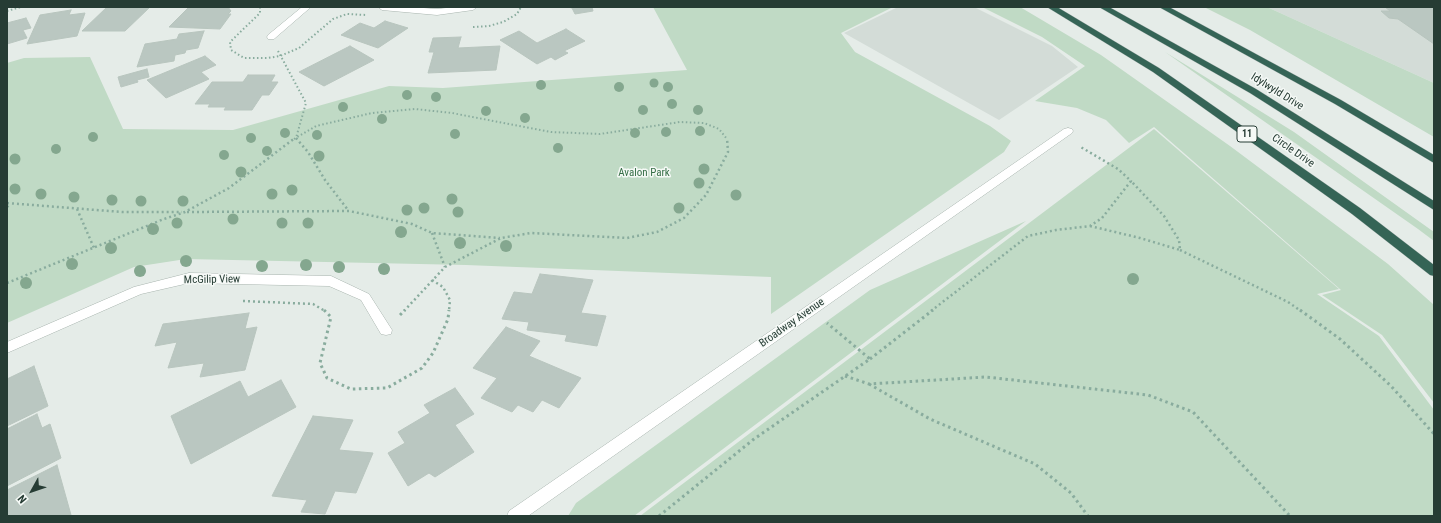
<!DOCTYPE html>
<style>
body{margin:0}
#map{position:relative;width:1441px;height:523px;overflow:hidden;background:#e5ece8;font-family:"Roboto Condensed",sans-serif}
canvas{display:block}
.frame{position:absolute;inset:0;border:8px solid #263c34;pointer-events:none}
.north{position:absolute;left:12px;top:471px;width:40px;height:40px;-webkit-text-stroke:3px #f5f9f6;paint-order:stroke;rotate:230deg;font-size:11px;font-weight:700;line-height:16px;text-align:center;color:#263c34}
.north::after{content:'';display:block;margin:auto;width:14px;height:18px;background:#263c34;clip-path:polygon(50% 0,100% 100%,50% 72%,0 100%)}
</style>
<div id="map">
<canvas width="1441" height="523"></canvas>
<div class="frame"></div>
<div class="north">N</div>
</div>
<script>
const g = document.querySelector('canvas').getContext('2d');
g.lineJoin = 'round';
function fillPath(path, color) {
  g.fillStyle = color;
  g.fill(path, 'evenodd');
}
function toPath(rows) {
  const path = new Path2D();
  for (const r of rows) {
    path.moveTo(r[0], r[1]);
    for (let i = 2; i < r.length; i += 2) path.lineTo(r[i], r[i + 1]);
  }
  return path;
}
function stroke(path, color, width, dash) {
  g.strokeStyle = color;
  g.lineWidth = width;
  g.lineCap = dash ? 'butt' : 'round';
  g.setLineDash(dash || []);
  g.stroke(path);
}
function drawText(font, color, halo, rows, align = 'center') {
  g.font = font + ' "Roboto Condensed",sans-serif';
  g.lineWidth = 3;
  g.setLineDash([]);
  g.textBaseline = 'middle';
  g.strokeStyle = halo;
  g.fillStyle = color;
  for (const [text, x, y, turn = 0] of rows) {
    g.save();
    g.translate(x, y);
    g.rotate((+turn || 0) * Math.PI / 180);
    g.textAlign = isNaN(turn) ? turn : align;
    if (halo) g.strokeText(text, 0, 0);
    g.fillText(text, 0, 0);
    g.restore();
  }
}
fillPath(toPath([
 [898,7,974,7,1052,46,1078,67,999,120,844,33],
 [1267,7,1434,7,1434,83]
]), '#d3dcd7');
fillPath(toPath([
 [653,7,893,7,841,33,855,52,990,126,1011,141,1004,152,771,314,771,277,466,265,186,259,134,267,7,323,7,63,24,58,90,57,123,129,233,130,389,86,443,88,687,70],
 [982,7,1020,7,1101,55,1230,146,1388,264,1434,305,1434,403,1382,335,1322,295,1341,290,1154,127,1129,143,1106,120,1077,108,1035,101,1085,66,1042,37],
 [1204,7,1267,7,1434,83,1434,137,1250,30],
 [1165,52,1294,132,1434,232,1434,241,1418,229],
 [1154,129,1339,289,1317,294,1379,336,1434,410,1434,516,640,516],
 [1026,221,634,516,568,516,576,503,870,290]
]), '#c0dac5');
const building = toPath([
 [107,7,127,8,150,7,125,31,82,31,107,7],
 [189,7,228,7,231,11,228,14,231,14,220,29,169,27,189,7],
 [568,7,592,7,593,11,575,14,572,8,568,7],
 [1385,7,1434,7,1434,44,1398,19,1389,18,1381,11,1390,11,1385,7],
 [71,10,69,15,85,13,77,36,27,44,40,15,71,10],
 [26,18,31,28,23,30,27,38,7,44,7,23,26,18],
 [385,21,408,28,378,48,341,35,360,23,374,28,385,21],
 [566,29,585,41,564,51,568,53,555,60,551,57,537,64,500,40,519,31,537,43,566,29],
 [204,31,198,48,186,50,185,53,175,55,174,61,137,67,145,44,177,39,179,34,204,31],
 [461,37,458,48,500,46,496,70,428,73,434,52,429,52,433,38,461,37],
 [350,46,374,60,324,86,299,72,350,46],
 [205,56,216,65,201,72,209,79,166,98,147,80,205,56],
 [147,69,149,77,137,80,138,82,121,87,118,77,147,69],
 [248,75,275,75,271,82,278,82,269,95,262,95,252,110,224,110,226,107,208,107,210,104,195,104,212,82,243,82,248,75],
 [540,274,593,280,581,313,606,316,597,346,565,341,567,335,527,330,529,322,502,319,514,292,532,294,540,274],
 [249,313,245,329,257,327,245,370,200,377,204,363,168,368,177,342,155,346,163,324,249,313],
 [506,327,540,341,529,356,581,378,559,408,542,400,533,412,518,405,512,412,481,398,497,378,473,368,506,327],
 [34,366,48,406,7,426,7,379,34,366],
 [281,380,296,407,191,464,171,416,240,381,248,397,281,380],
 [455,388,474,414,455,425,474,452,435,477,429,473,408,486,388,453,405,443,398,432,430,413,424,405,455,388],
 [37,414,42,428,50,424,61,458,7,486,7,429,37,414],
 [313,416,353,420,339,450,373,453,356,493,335,491,325,514,301,512,307,500,272,496,313,416],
 [57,465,71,515,7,516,7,490,57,465]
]);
fillPath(building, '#bac7c1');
stroke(building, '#b8c5be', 1);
const minor = toPath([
 [302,7,311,7,274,39,268,39,267,37,268,35,302,7],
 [378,7,410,7,437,9,455,7,477,7,473,10,437,15,382,10,378,7],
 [1068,128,1072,129,1073,131,1072,133,528,516,507,516,509,511,1064,129,1068,128],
 [189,273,331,276,369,294,392,330,391,334,386,335,381,334,361,300,329,286,189,283,141,294,7,353,7,342,134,287,189,273]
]);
const motorway = toPath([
 [1047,7,1057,7,1159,68,1360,208,1434,265,1434,276,1430,275,1352,214,1153,72,1047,7],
 [1099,7,1109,7,1256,89,1434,201,1434,210,1250,93,1099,7],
 [1159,7,1169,7,1341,100,1434,155,1434,163,1335,104,1159,7]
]);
stroke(minor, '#a8b4ae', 1);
stroke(motorway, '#c2c8c6', 1);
stroke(toPath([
 [260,7,260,13,230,42,231,50,244,58,268,58,280,56,299,48,333,19,347,14,366,15],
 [7,11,21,7],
 [473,27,489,26,503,22,517,14,521,7],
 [278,51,306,103,296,138,297,139],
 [294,139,316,126,372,113,415,109,452,113,551,132,600,134,680,122,704,123,719,129,727,139]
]), '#89ac9e', 2, [1.5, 2.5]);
stroke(toPath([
 [296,138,308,152,325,180,348,210],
 [7,203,122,212,182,212],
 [7,207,10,204],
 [77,209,94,248],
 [187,212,349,211,412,224,432,233,500,238],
 [1090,226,1140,238,1180,250,1179,240,1164,216,1131,181],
 [432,233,445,267],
 [1180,250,1288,302,1301,311],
 [432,280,443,287,450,300,449,311],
 [7,283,164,219,185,212,229,188,295,138],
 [243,301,313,304,325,311],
 [404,311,445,267,501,238,531,233,627,238,657,232,684,218,706,195,728,152,727,138],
 [931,311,1028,236,1056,230,1090,226,1102,218,1131,181,1118,169,1079,146]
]), '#89ac9e', 2.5, [2, 3]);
stroke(toPath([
 [324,310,331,317,320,363,327,378,351,389,387,388,422,368,433,353,448,319,449,310],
 [1300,310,1340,339,1391,386,1434,434],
 [400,315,405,310],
 [870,359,933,310],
 [845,376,869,384,986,377,1148,395,1193,412,1290,516],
 [869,384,930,419,1035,464,1071,493,1088,516],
 [659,516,754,439,870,359,827,323]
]), '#89ac9e', 3, [2.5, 3.5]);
fillPath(minor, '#fff');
fillPath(motorway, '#356456');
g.fillStyle = '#84a78f';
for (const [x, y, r] of [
 [654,83,4.5],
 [541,85,5],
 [619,87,5],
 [668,87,5],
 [407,95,5],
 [436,97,5],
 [672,104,5],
 [343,107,5],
 [643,110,5],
 [698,110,5],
 [486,111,5],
 [525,118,5],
 [382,119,5],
 [700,131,5],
 [666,132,5],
 [285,133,5],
 [635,133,5],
 [455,134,5],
 [317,135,5],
 [93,137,5],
 [251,138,5],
 [558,148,5],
 [56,149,5],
 [267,151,5],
 [224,155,5],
 [319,156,5.5],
 [15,159,5.5],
 [704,169,5.5],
 [241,172,5.5],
 [699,183,5.5],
 [15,189,5.5],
 [292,190,5.5],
 [41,194,5.5],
 [272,194,5.5],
 [736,195,5.5],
 [74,197,5.5],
 [452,199,5.5],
 [112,200,5.5],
 [141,201,5.5],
 [183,201,5.5],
 [424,208,5.5],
 [679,208,5.5],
 [407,210,5.5],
 [458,212,5.5],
 [233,219,5.5],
 [177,223,5.5],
 [282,223,5.5],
 [308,223,5.5],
 [153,229,6],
 [401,232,6],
 [460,243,6],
 [506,246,6],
 [111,248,6],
 [186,261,6],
 [72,264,6],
 [306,265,6],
 [262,266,6],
 [339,267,6],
 [384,269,6],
 [140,271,6],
 [1133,279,6],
 [26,283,6]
]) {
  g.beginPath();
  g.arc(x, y, r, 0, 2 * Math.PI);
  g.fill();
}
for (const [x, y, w] of [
 [1247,134,20]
]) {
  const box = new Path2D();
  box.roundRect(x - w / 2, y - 8, w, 16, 3);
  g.fillStyle = '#f5f9f6';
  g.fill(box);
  stroke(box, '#263c34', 1);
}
drawText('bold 10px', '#263c34', null, [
 ["11",1247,134]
]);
drawText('11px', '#263c34', '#f5f9f6', [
 ["Idylwyld Drive",1277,92,32],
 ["Circle Drive",1293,151,35],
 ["McGilip View",212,280,-1],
 ["Broadway Avenue",792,323,-35]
]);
drawText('11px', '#356e46', '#f5f9f6', [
 ["Avalon Park",644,173]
]);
</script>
